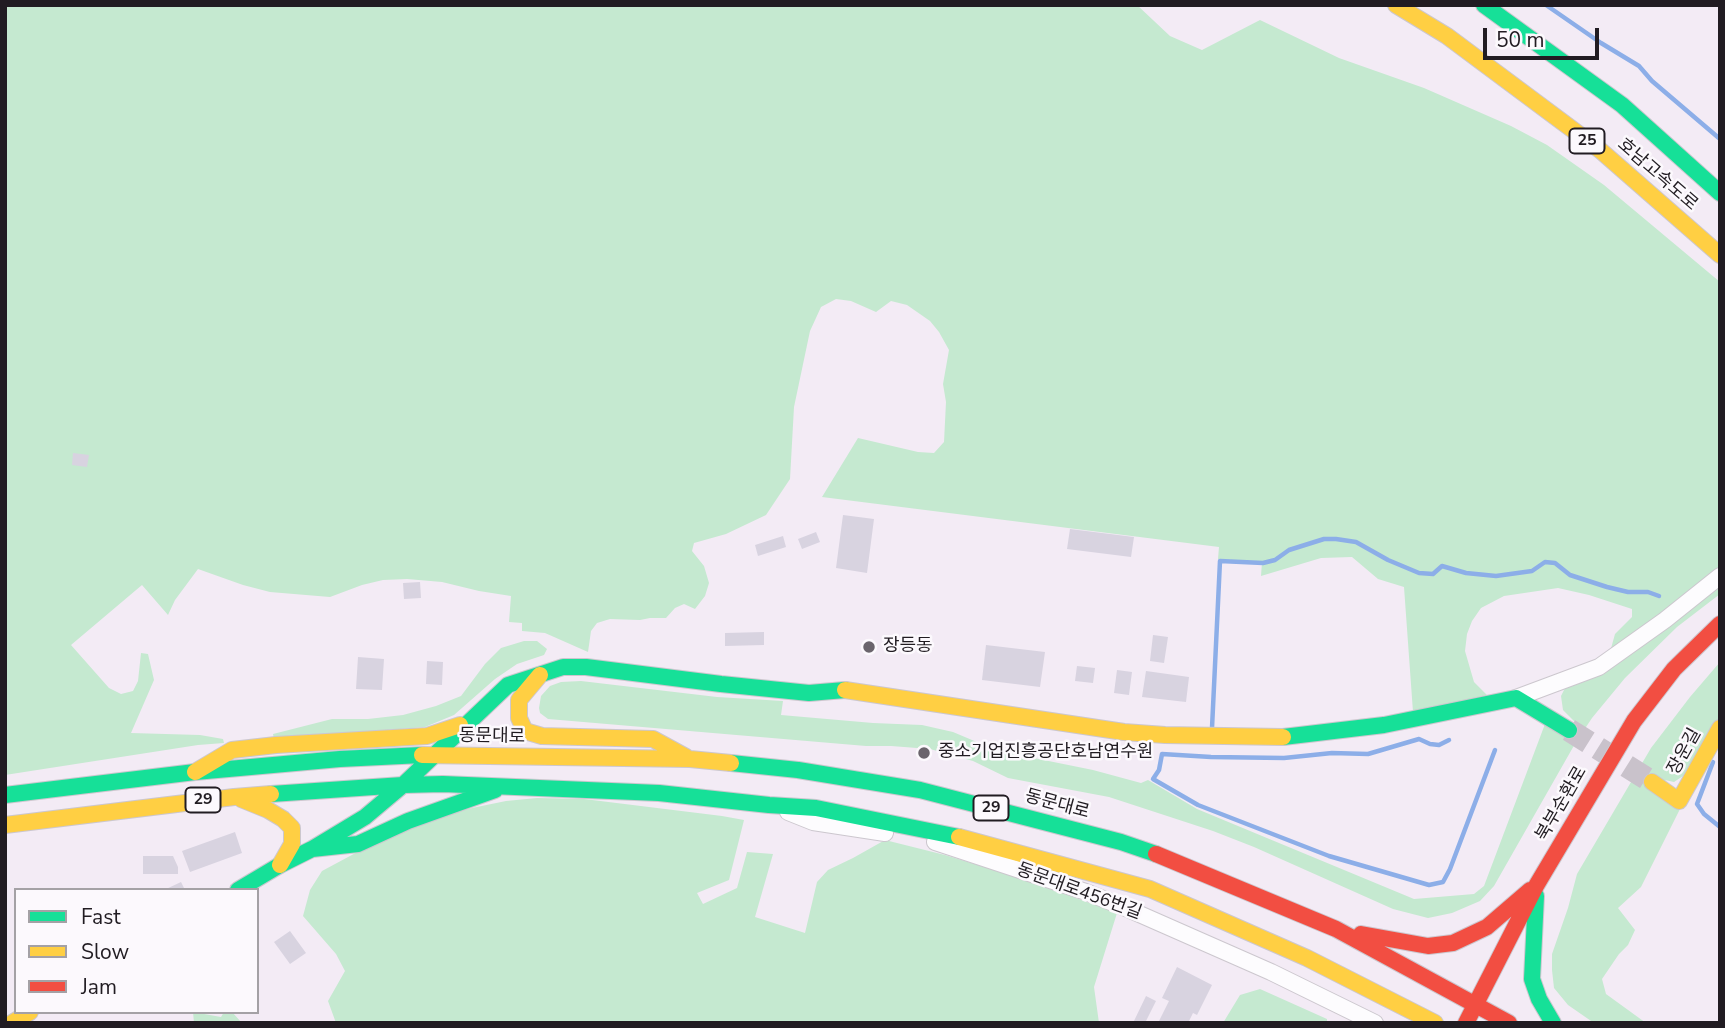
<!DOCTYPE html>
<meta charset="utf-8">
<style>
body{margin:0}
#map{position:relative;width:1725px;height:1028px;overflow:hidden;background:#f3ebf5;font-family:"Nunito Sans",sans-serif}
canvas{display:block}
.frame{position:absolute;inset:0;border:7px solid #211c22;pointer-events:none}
.legend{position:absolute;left:14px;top:888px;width:245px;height:126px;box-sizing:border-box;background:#fcf9fd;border:2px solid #a4a1a5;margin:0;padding:9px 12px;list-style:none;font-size:21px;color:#211c22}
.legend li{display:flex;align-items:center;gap:14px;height:35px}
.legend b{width:35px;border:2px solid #a4a1a5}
.scale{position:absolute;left:1483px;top:28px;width:116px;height:32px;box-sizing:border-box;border:4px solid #211c22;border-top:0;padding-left:9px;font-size:21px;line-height:24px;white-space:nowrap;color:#211c22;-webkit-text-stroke:5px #fcf9fd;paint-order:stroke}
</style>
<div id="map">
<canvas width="1725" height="1028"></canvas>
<div class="frame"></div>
<ul class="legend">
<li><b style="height:9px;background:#16e098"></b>Fast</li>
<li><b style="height:9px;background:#ffcf43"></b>Slow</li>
<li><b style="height:9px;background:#f24e42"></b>Jam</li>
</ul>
<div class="scale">50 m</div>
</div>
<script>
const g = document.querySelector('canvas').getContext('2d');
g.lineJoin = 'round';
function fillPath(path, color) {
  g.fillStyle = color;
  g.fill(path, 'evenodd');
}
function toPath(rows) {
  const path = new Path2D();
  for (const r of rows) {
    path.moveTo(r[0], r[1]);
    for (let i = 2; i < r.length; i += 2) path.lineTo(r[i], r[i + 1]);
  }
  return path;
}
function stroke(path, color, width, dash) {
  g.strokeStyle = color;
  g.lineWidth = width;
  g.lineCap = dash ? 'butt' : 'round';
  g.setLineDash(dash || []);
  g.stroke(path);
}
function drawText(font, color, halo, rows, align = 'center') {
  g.font = font + ' "Nunito Sans","Noto Sans KR",sans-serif';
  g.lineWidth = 5;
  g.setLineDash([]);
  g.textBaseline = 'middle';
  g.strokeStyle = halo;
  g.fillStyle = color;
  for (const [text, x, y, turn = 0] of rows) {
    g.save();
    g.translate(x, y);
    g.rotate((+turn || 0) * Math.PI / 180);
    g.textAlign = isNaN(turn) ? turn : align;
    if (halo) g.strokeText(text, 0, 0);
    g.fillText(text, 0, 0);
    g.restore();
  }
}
fillPath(toPath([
 [5,5,1137,5,1170,36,1202,50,1260,20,1339,58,1424,88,1511,126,1547,145,1604,185,1720,282,1720,570,1610,652,1615,634,1632,617,1632,609,1589,595,1558,588,1504,596,1481,608,1472,621,1467,634,1465,651,1474,682,1487,695,1413,712,1404,587,1378,579,1352,557,1321,558,1261,576,1262,562,1218,559,1219,547,822,497,858,438,918,452,934,453,944,442,946,402,943,384,949,350,939,332,930,321,907,305,891,301,876,312,851,301,836,299,821,307,810,331,794,407,790,479,766,515,726,534,694,543,692,551,704,566,709,583,705,596,695,609,684,604,675,608,666,618,650,618,640,620,610,619,597,623,591,631,588,652,545,633,522,631,522,623,509,622,511,596,479,591,442,582,407,579,383,580,362,585,330,597,270,592,243,585,198,569,175,600,168,615,142,585,71,645,109,688,121,694,133,691,138,681,141,653,148,654,154,680,131,733,200,735,223,739,224,743,198,745,5,775],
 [1720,583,1720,594,1677,627,1625,678,1592,718,1576,742,1494,886,1480,901,1452,913,1428,918,1393,909,1254,847,1213,831,1109,797,1008,778,973,761,930,749,891,746,866,746,548,719,540,713,539,708,541,696,550,686,561,682,581,681,717,697,783,701,781,715,873,723,922,725,953,732,991,748,1019,755,1093,770,1141,783,1148,780,1197,809,1414,899,1474,894,1484,886,1545,724,1577,724,1563,710,1561,696,1566,686],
 [524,641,537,641,547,649,544,655,517,664,495,679,454,715,425,727,274,739,273,734,332,719,368,719,403,715,436,706,461,696,485,664,501,648],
 [1720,662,1720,716,1683,776,1674,782,1665,780,1680,809,1641,887,1618,908,1635,930,1628,945,1619,954,1602,979,1606,994,1646,1023,1594,1023,1568,1005,1554,988,1552,970,1552,954,1568,908,1577,874,1651,748,1690,697],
 [537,798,584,799,722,816,744,820,729,880,697,893,703,904,737,888,747,852,773,854,755,917,805,933,817,882,828,870,853,858,885,840,945,855,1024,879,1117,913,1094,987,1099,1023,336,1023,328,1001,345,971,336,954,303,916,310,890,322,871,404,827,472,808,506,801],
 [1260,989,1327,1019,1327,1023,1223,1023,1240,995],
 [193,1012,221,1017,224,1012,232,1012,242,1023,194,1023]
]), '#c5e9d0');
stroke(toPath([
 [1546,5,1601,43,1639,66,1652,81,1720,139],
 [1212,728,1220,561,1263,563,1275,560,1289,550,1324,539,1336,539,1356,542,1388,560,1419,573,1433,574,1442,566,1466,573,1496,576,1532,571,1545,562,1555,563,1570,575,1607,587,1628,592,1648,592,1659,596],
 [1449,740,1439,745,1430,744,1419,739,1368,754,1332,753,1284,758,1211,757,1162,754,1159,770,1153,779,1198,805,1329,856,1429,885,1443,882,1450,869,1495,750],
 [1713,762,1697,804,1704,814,1720,827]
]), '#8caee8', 4.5);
fillPath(toPath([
 [73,453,89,455,87,467,72,465],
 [843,515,874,519,867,573,836,568],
 [1070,529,1134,537,1131,557,1067,549],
 [816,532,820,542,802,549,798,539],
 [783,536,786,547,758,556,755,545],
 [420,582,421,598,404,599,403,583],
 [764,632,764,645,725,646,725,633],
 [1153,635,1168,637,1164,663,1150,661],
 [986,645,1045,652,1040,687,982,680],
 [358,657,384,659,382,690,356,689],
 [427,661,443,662,442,685,426,684],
 [1077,666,1095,668,1093,683,1075,681],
 [1117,670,1132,672,1129,695,1114,693],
 [1146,671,1189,677,1186,702,1142,697],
 [235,832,242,853,190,872,182,851],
 [143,856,173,856,178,867,178,874,143,874],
 [181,882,185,890,164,890],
 [290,931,306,953,290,964,274,942],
 [1177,967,1212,985,1197,1015,1193,1013,1188,1023,1158,1023,1169,1001,1162,998],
 [1146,996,1156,1001,1145,1023,1133,1023]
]), '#d8d3e0');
stroke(toPath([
 [1569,730,1652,782]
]), '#c9c2cb', 23, [23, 11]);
const street = toPath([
 [1516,698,1599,667,1665,620,1720,576],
 [788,812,813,822,885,833],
 [935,842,1086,892,1128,909,1271,972,1375,1023]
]);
const fast = toPath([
 [1484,5,1622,105,1720,193],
 [1283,737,1384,725,1516,698,1569,730],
 [731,763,798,770,920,790,1121,842,1156,854],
 [271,794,403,785,443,784,659,793,769,805,816,808,959,837],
 [5,795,195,772,340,759,422,755],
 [312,849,358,844,408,821,495,790],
 [238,890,280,865,312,849,365,817,403,785,508,685,563,667,586,667,721,684,809,693,845,690],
 [1536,896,1532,979,1539,999,1553,1023]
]);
const slow = toPath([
 [1396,5,1447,36,1600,150,1720,255],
 [540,675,519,700,519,718,525,731,542,736,653,739,686,757],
 [845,690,1124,732,1165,735,1283,737],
 [422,755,690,759,731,763],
 [195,772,232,750,276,745,427,736,460,725],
 [1652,782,1679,801,1720,728],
 [241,799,268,810,283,819,292,828,292,844,280,865],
 [5,825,234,797,271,794],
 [959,837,1150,889,1307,958,1435,1023],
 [12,1023,30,1012]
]);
const jam = toPath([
 [1156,854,1336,929,1509,1023],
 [1361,934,1428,946,1453,943,1487,927,1530,890],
 [1466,1023,1536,886,1634,721,1674,669,1720,624]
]);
stroke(street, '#ccc7ce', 18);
stroke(fast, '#ccc7ce', 18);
stroke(slow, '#ccc7ce', 18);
stroke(jam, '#ccc7ce', 18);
stroke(street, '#fdfcfe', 16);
stroke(fast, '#16e098', 16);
stroke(slow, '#ffcf43', 16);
stroke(jam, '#f24e42', 16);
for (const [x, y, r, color] of [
 [869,647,7,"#6a646c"],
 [924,753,7,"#6a646c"]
]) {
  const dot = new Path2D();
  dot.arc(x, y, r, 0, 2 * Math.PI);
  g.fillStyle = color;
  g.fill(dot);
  stroke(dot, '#fcf9fd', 2.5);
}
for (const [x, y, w] of [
 [1587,141,35],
 [203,800,35],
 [991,808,35]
]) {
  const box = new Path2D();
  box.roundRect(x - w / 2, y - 12.5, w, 25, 5);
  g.fillStyle = '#fcf9fd';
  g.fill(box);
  stroke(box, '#211c22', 2);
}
drawText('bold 16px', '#211c22', null, [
 ["25",1587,141],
 ["29",203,800],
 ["29",991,808]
]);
drawText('18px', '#211c22', '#fcf9fd', [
 ["호남고속도로",1657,175,41],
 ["동문대로",492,737,1],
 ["장운길",1685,752,-61],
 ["북부순환로",1562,804,-60],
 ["동문대로",1057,805,15],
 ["동문대로456번길",1079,892,20]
]);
drawText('18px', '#211c22', '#fcf9fd', [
 ["장등동",883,647],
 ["중소기업진흥공단호남연수원",938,753]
], 'left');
</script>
